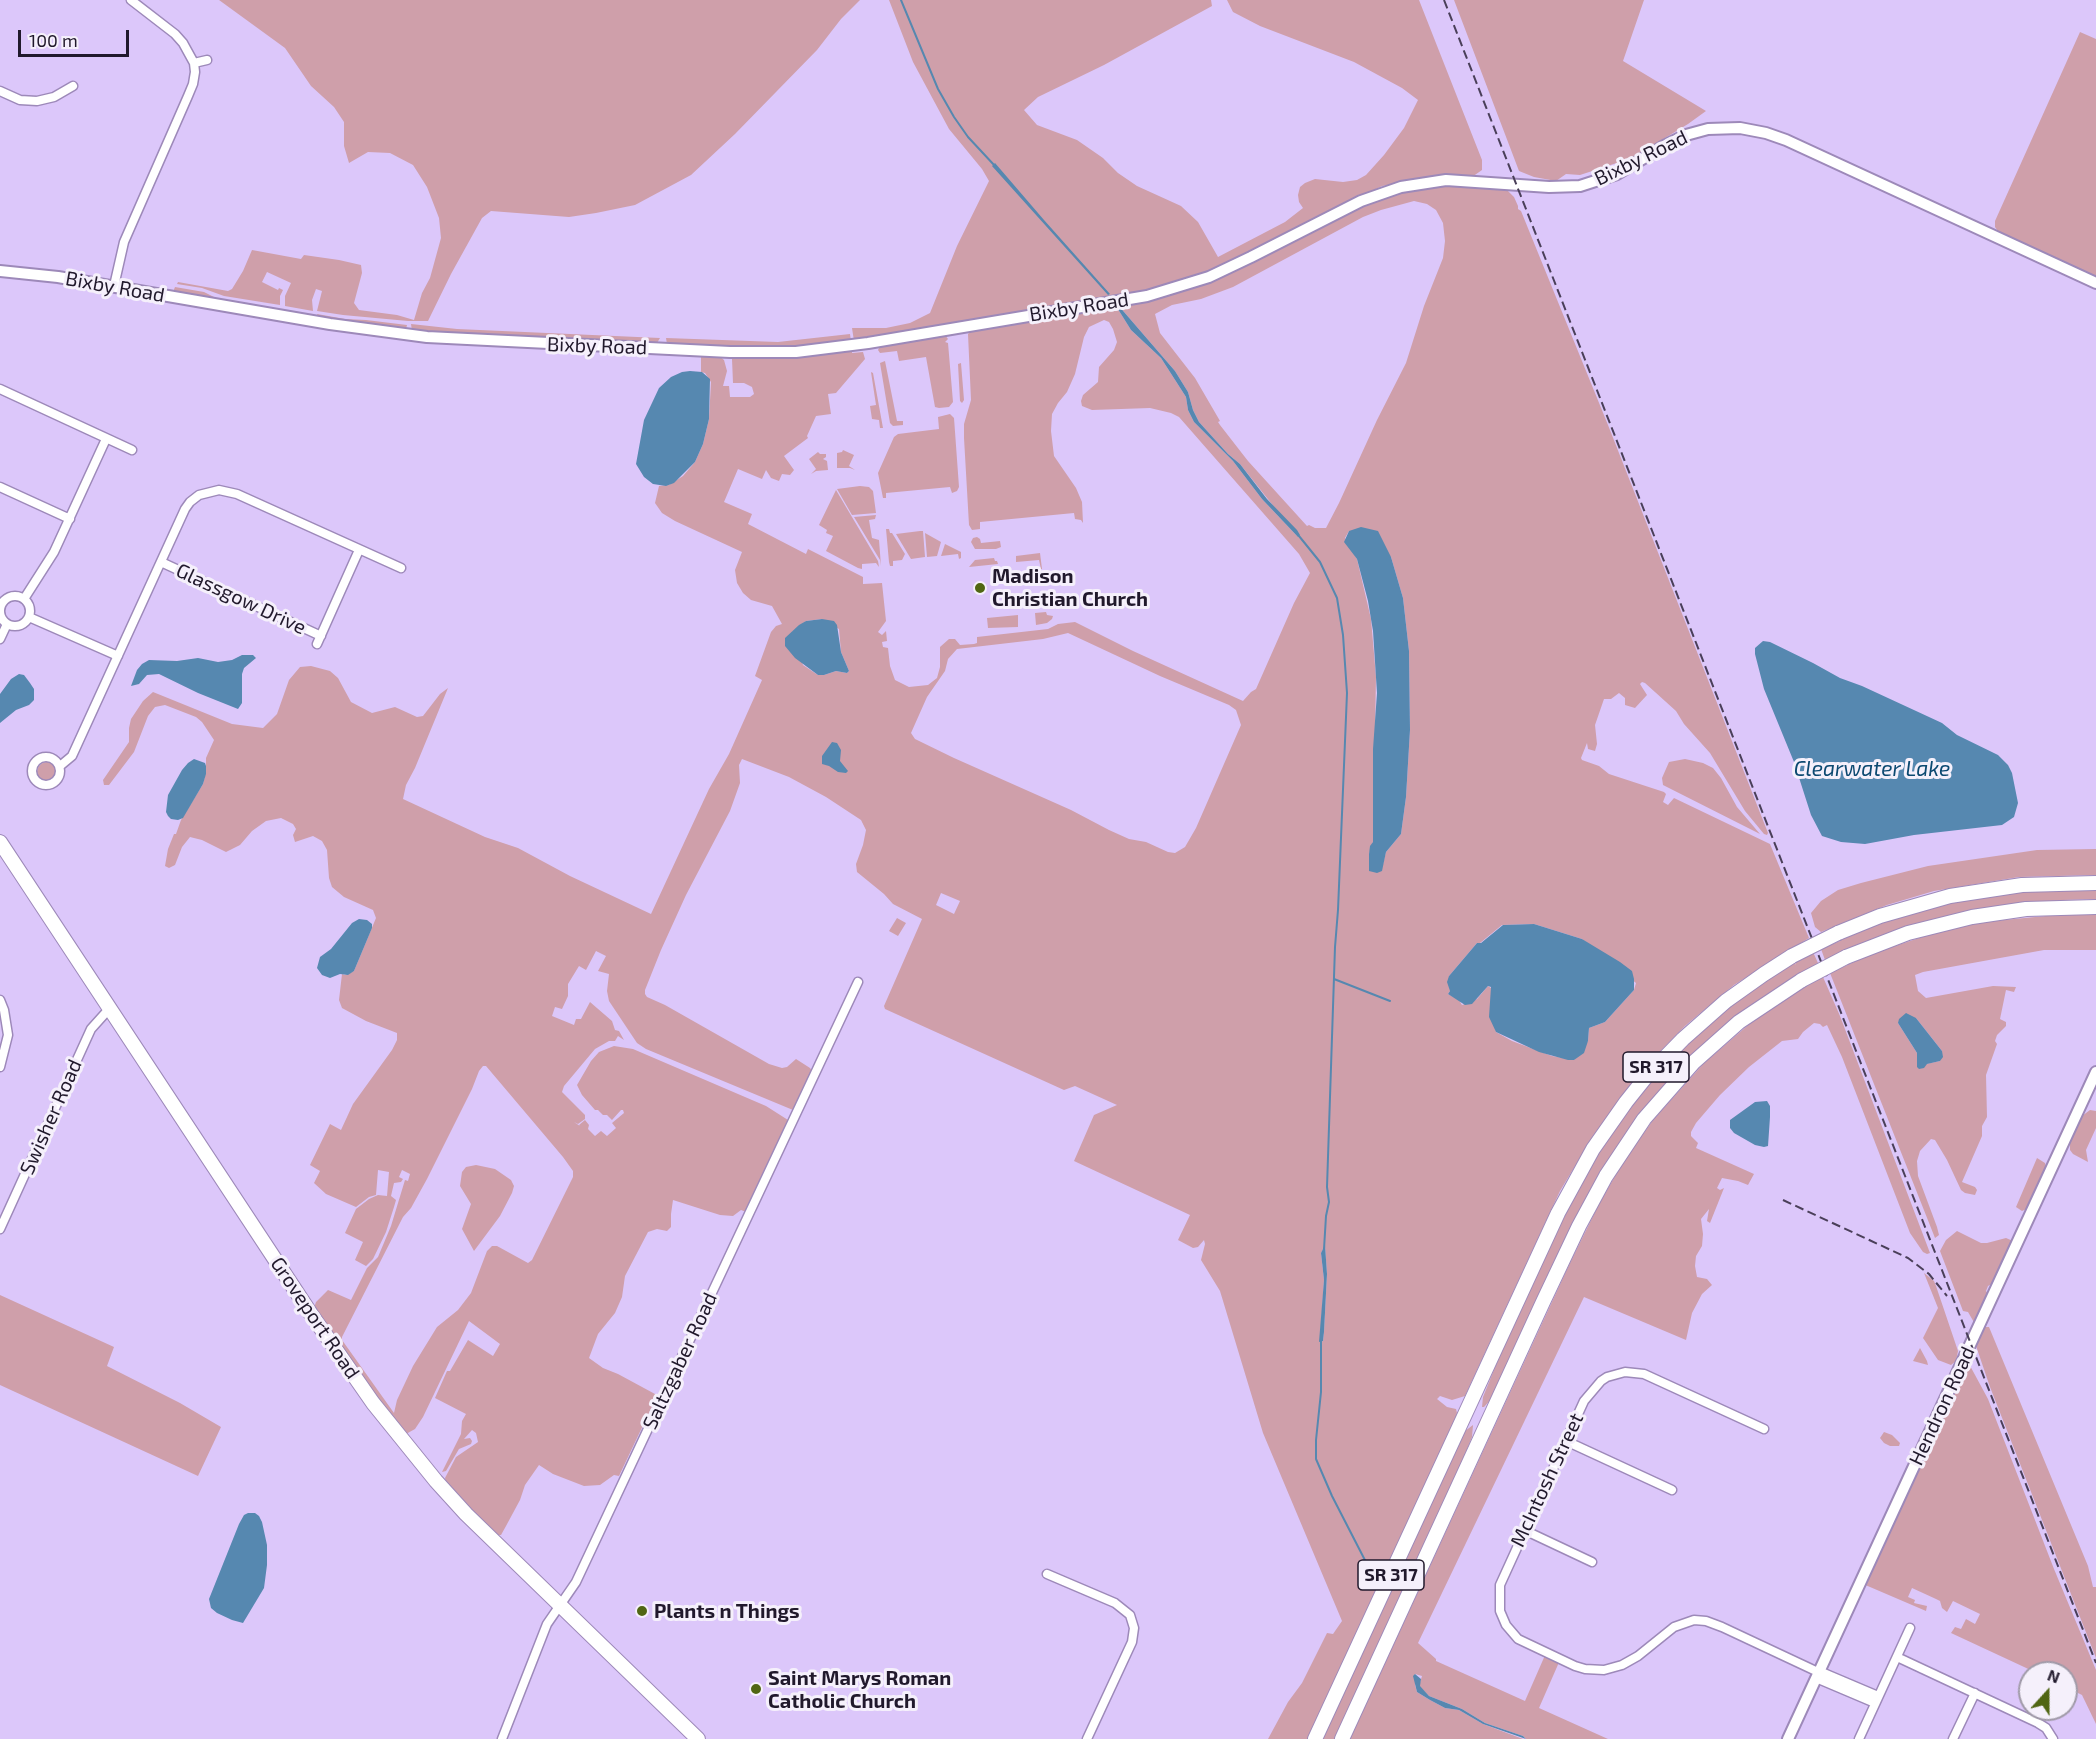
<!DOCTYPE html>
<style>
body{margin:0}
#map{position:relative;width:2096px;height:1739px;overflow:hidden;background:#dcc7fa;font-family:"Exo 2",sans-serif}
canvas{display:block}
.north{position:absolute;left:2018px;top:1661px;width:60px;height:60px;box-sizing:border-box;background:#f5f0fb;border:2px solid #a09aa8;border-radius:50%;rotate:21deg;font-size:16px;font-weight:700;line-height:24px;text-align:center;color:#21192c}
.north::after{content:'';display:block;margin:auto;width:21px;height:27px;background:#506613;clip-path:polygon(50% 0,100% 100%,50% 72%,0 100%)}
.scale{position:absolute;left:18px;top:30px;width:111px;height:27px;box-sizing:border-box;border:3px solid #21192c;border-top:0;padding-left:8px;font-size:18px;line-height:21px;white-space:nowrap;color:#21192c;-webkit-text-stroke:4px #f5f0fb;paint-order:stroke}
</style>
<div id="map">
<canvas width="2096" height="1739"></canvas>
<div class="north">N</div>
<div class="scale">100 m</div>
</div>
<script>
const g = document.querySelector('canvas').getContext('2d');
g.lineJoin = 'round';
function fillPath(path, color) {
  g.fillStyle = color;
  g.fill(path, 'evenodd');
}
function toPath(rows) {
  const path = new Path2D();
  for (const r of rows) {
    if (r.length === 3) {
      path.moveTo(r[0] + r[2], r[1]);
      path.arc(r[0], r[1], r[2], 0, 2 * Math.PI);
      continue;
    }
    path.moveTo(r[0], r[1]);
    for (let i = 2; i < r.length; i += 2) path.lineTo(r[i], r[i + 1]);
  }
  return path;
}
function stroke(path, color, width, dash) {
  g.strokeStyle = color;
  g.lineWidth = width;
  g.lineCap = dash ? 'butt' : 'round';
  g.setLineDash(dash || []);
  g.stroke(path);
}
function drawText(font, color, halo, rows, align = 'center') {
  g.font = font + ' "Exo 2",sans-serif';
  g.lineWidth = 6;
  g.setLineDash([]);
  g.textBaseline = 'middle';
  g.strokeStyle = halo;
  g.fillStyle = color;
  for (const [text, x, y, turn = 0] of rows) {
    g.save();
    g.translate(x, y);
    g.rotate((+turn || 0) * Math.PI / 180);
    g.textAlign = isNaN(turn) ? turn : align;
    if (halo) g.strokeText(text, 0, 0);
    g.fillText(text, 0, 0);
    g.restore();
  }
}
fillPath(toPath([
 [219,0,860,0,841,19,817,50,735,134,691,175,635,205,596,213,569,217,491,211,482,218,451,274,428,321,408,321,343,315,317,311,322,291,316,289,312,300,313,311,285,306,285,296,291,283,267,272,262,282,278,290,279,288,283,290,280,296,280,305,224,296,202,288,177,284,178,282,228,291,232,289,243,271,252,250,301,259,304,255,339,260,361,265,362,273,354,303,359,310,397,315,414,320,422,293,430,278,441,238,439,218,427,187,413,165,390,153,368,152,349,163,344,146,344,122,334,107,311,86,285,48],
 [889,0,1211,0,1212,6,1104,65,1038,97,1024,110,1037,125,1077,140,1103,158,1118,173,1137,186,1181,206,1198,222,1218,257,1285,222,1303,208,1299,202,1298,195,1300,187,1305,183,1315,179,1343,182,1357,180,1366,175,1384,155,1404,128,1418,100,1402,88,1354,62,1260,26,1233,12,1227,0,1419,0,1482,160,1482,170,1472,177,1442,177,1382,186,1230,263,1170,286,1114,298,854,341,852,328,886,328,910,323,930,313,957,246,989,181,982,169,949,129,913,62],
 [1454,0,1644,0,1623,61,1706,111,1688,124,1632,158,1580,175,1566,174,1556,181,1534,177,1519,171],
 [2080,32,2096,39,2096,278,2000,234,1995,227,1995,221],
 [1433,185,1505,188,1514,197,1518,206,1518,209,1521,211,1608,425,1768,833,1767,835,1764,834,1745,811,1710,753,1684,724,1676,711,1645,683,1642,682,1640,684,1647,695,1635,708,1625,705,1625,698,1619,693,1611,699,1604,699,1595,725,1597,744,1595,751,1588,749,1587,743,1581,758,1582,760,1599,766,1609,774,1664,792,1666,794,1663,802,1668,805,1674,798,1770,844,1809,938,1734,985,1685,1026,1645,1067,1593,1136,1560,1191,1465,1396,1452,1400,1440,1396,1437,1399,1447,1407,1456,1409,1457,1413,1455,1420,1308,1739,1268,1739,1288,1702,1302,1683,1327,1633,1333,1634,1342,1621,1263,1433,1220,1291,1201,1260,1205,1244,1204,1240,1198,1247,1193,1248,1178,1240,1190,1215,1074,1161,1094,1115,1117,1105,1075,1086,1064,1090,885,1009,884,1006,922,919,893,904,884,894,857,872,856,864,863,845,866,830,861,820,826,797,789,777,742,759,739,765,740,783,730,811,686,895,661,950,645,990,645,994,647,997,665,1005,769,1064,782,1068,787,1067,796,1059,810,1068,812,1071,795,1108,793,1110,646,1049,637,1043,609,1001,607,991,609,974,598,971,606,956,596,951,586,970,579,966,568,984,568,996,562,1009,555,1007,552,1016,574,1025,576,1019,581,1019,590,1002,612,1021,615,1030,619,1031,624,1040,618,1036,615,1041,609,1041,595,1049,564,1086,562,1092,585,1115,585,1119,578,1124,574,1122,580,1126,579,1125,585,1120,589,1125,588,1129,595,1136,601,1131,607,1136,616,1128,612,1123,624,1113,623,1110,621,1110,612,1120,607,1115,603,1115,598,1110,595,1110,582,1095,577,1085,591,1061,599,1052,614,1046,633,1049,766,1106,788,1120,788,1123,746,1212,741,1210,733,1216,720,1215,673,1200,671,1214,671,1227,667,1231,657,1229,648,1232,625,1276,622,1297,615,1313,598,1334,589,1358,603,1368,618,1374,655,1394,656,1398,619,1476,614,1475,600,1485,584,1486,553,1474,539,1465,525,1485,520,1500,506,1526,501,1535,497,1535,488,1529,446,1482,445,1478,456,1457,478,1442,476,1433,472,1430,464,1439,470,1438,472,1441,471,1444,459,1449,446,1471,442,1472,461,1434,462,1421,466,1414,435,1398,447,1371,450,1371,468,1340,493,1356,500,1344,469,1321,423,1417,415,1429,406,1434,385,1411,314,1308,316,1302,328,1290,351,1300,367,1268,378,1257,391,1226,405,1180,408,1181,410,1174,402,1170,399,1177,403,1179,401,1182,394,1183,391,1196,396,1200,394,1207,386,1232,373,1259,366,1266,355,1260,363,1242,345,1233,356,1209,369,1199,378,1195,387,1196,389,1172,378,1170,376,1195,369,1197,356,1207,326,1194,314,1183,320,1171,310,1165,330,1124,341,1130,353,1104,392,1050,397,1040,397,1033,366,1021,342,1008,339,1000,342,974,345,975,354,971,376,918,373,910,344,897,332,887,329,878,327,850,322,841,313,836,295,842,293,835,296,829,293,824,281,818,266,821,252,831,240,845,226,852,202,840,190,837,182,847,175,865,169,868,165,866,168,849,174,834,176,834,181,820,203,784,206,772,206,758,214,740,202,722,196,717,165,705,155,707,148,716,134,752,109,785,104,785,103,780,129,742,129,728,131,719,143,701,153,692,232,724,263,728,277,714,289,680,300,667,311,666,330,671,338,678,351,702,372,713,395,707,417,717,423,716,440,694,448,688,415,768,406,785,403,799,485,837,518,848,570,876,651,914,709,789,729,754,762,680,755,676,771,632,776,626,782,624,772,606,751,600,743,593,737,583,735,570,742,552,675,521,662,513,655,503,659,486,669,485,683,476,695,462,703,444,709,419,711,382,705,373,701,372,701,354,718,355,724,360,727,371,723,386,729,386,730,397,750,397,754,394,752,387,744,383,733,383,732,359,735,356,852,349,852,353,863,352,865,359,836,393,828,394,831,414,816,416,807,436,808,438,784,456,794,470,790,475,782,474,779,481,771,478,766,470,762,479,738,469,724,502,752,514,748,524,806,554,808,549,863,577,863,584,882,583,886,621,878,632,882,635,886,631,887,641,882,642,883,647,888,648,890,666,895,680,909,687,928,685,937,678,940,667,940,647,949,639,955,639,960,645,974,644,977,643,977,637,1048,629,1058,624,1075,622,1133,651,1243,701,1251,692,1256,689,1294,603,1310,573,1299,554,1179,417,1171,413,1150,408,1092,410,1082,406,1081,401,1083,395,1098,382,1099,367,1114,350,1117,342,1113,329,1109,322,1104,320,1089,327,1084,337,1075,374,1067,392,1058,403,1052,414,1051,431,1054,456,1076,488,1082,502,1083,523,1081,520,1075,519,1074,513,980,522,980,529,972,530,969,525,964,438,964,424,971,400,968,334,972,330,1116,306,1131,330,1161,358,1186,397,1188,410,1194,422,1233,461,1262,499,1298,537,1240,464,1228,454,1199,422,1193,410,1188,392,1175,371,1118,305,1180,292,1229,274,1354,209,1397,192],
 [1414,201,1427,204,1436,210,1443,223,1445,241,1443,258,1424,306,1406,363,1377,420,1339,503,1326,528,1315,528,1309,525,1307,526,1248,461,1220,425,1218,422,1220,421,1195,378,1160,333,1155,314,1172,305,1201,299,1233,287,1363,217,1381,210],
 [1349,531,1391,557,1403,598,1409,651,1410,730,1406,797,1401,834,1386,852,1383,864,1370,867,1369,854,1373,842,1376,677,1371,619,1357,559,1345,538],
 [822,619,839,629,841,652,849,671,847,673,836,671,824,675,818,675,803,665,792,632,806,621],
 [1068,633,1160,676,1229,705,1236,710,1241,725,1196,828,1185,847,1175,853,1168,852,1146,842,1129,839,1109,830,1071,810,954,758,915,739,911,733,927,697,945,671,948,659,957,649,1043,639],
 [941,893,960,901,954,914,936,905],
 [1534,924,1582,939,1636,983,1634,990,1605,1022,1589,1028,1588,1041,1574,1060,1552,1056,1512,1041,1496,1032,1491,1006,1491,988,1488,986,1477,999,1462,1005,1459,1000,1448,994,1450,991,1449,976,1477,943,1480,943,1502,925],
 [483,1066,486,1066,563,1157,573,1171,573,1177,532,1260,528,1263,497,1246,492,1246,487,1251,471,1293,458,1310,437,1327,413,1366,397,1400,394,1413,342,1340,342,1337,403,1217,411,1208,427,1179,472,1089,479,1071],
 [1325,1246,1327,1274,1324,1332,1323,1341,1320,1342,1324,1280,1321,1253],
 [175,287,204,292,216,298,214,299,173,292],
 [317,314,345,319,366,320,407,325,406,329,351,323,318,317],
 [411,324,457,329,660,338,657,343,653,344,517,338,412,331],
 [850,334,851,341,819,345,766,349,667,344,666,338,778,342],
 [945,335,948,339,945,342,948,343,953,402,949,407,939,408,935,407,926,357,899,361,897,351,880,353,878,350,880,346],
 [885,361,897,421,903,421,903,425,893,426,890,423,880,363],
 [961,363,964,400,962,403,960,401,958,364],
 [871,372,873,373,883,428,880,428,879,420,872,419,870,406,876,405],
 [950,414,954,418,959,487,957,491,952,493,950,487,886,493,886,498,883,498,878,473,894,437,898,434,939,429,938,417],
 [843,450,854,455,849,466,855,470,850,468,837,468,837,453,842,452],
 [818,452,820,454,826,454,826,457,823,459,827,461,828,470,816,471,811,474,816,469,809,459],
 [860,486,869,487,873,491,876,513,852,515,837,489],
 [836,490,878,561,879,567,876,563,862,564,862,569,858,568,826,551,833,536,826,533,827,530,819,525],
 [876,515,875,519,869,520,872,538,879,540,881,566,880,560,854,517],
 [886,529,889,529,890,533,892,533,905,554,902,560,893,561,893,566,890,566,889,562],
 [920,531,923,531,925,557,911,559,896,534],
 [925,533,941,542,937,556,927,557],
 [977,537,980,539,981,543,1000,541,1001,547,996,549,975,549,971,542,973,538],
 [945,544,961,552,961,558,959,559,958,554,941,556],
 [1040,553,1042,569,1041,569,1039,560,1016,562,1016,556],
 [994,558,995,561,997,561,998,564,969,567,975,560],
 [1046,612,1047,615,1053,616,1052,619,1047,623,1036,625,1035,613],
 [1018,615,1018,627,988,628,987,618],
 [1685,759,1703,763,1713,768,1721,778,1737,807,1760,834,1663,785,1662,778,1669,762],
 [47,772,10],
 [2096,849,2096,875,2019,877,1934,891,1887,905,1821,932,1815,927,1811,913,1821,901,1838,890,1861,883,1928,866,2037,850],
 [2096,888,2096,899,2064,900,1971,911,1927,921,1844,951,1825,960,1821,949,1840,941,1839,938,1883,921,1946,902,2027,889],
 [2056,915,2096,915,2096,950,2044,950,1923,972,1915,975,1918,991,1926,998,1993,986,2016,987,2014,992,2006,990,2000,1019,2006,1022,2006,1026,1997,1035,1995,1041,1997,1044,1986,1075,1987,1117,1982,1126,1982,1136,1962,1182,1975,1187,1977,1190,1975,1195,1965,1193,1961,1190,1947,1160,1935,1140,1931,1139,1920,1151,1917,1161,1918,1176,1937,1227,1939,1235,1935,1238,1830,973,1871,954,1943,930,1983,922],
 [1916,1018,1942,1051,1940,1061,1917,1066,1917,1053,1898,1023],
 [897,918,906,923,898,936,889,931],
 [1813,952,1818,963,1764,997,1727,1025,1639,1117,1493,1397,1484,1407,1482,1407,1483,1397,1517,1313,1543,1257,1592,1161,1633,1102,1675,1054,1736,1000,1794,962,1796,965,1795,962],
 [1823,977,1840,1016,1930,1253,1927,1254,1923,1252,1910,1233,1842,1057,1827,1025,1823,1027,1820,1024,1814,1023,1803,1032,1798,1039,1782,1041,1749,1067,1720,1095,1696,1123,1691,1132,1691,1136,1698,1143,1696,1148,1754,1174,1748,1185,1738,1181,1722,1178,1717,1188,1720,1190,1724,1188,1710,1223,1707,1221,1709,1209,1701,1219,1703,1234,1702,1246,1696,1256,1695,1266,1697,1277,1707,1279,1712,1285,1702,1294,1692,1313,1686,1340,1584,1297,1418,1643,1436,1659,1436,1661,1525,1701,1546,1653,1560,1660,1539,1708,1608,1739,1526,1739,1523,1736,1485,1723,1462,1709,1429,1696,1419,1686,1422,1676,1415,1674,1415,1685,1417,1692,1430,1700,1445,1708,1459,1710,1483,1724,1523,1739,1350,1739,1569,1265,1599,1204,1622,1164,1653,1120,1704,1063,1754,1020,1803,988],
 [2090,1110,2096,1111,2096,1128,2086,1150,2088,1162,2073,1154,2070,1150,2070,1142,2082,1116],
 [2037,1158,2045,1163,2047,1170,2029,1208,2022,1211,2016,1207],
 [476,1165,495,1169,511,1180,514,1186,512,1193,500,1216,474,1251,462,1229,471,1204,460,1186,462,1172,466,1167],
 [1957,1231,1981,1243,1987,1243,2006,1238,2013,1241,1993,1283,1988,1286,1986,1291,1988,1294,1975,1324,1968,1312,1963,1311,1940,1251,1946,1240],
 [1924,1273,1934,1281,1936,1286,1958,1351,1956,1361,1951,1365,1938,1360,1923,1338,1938,1308],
 [0,1295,114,1347,107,1366,180,1403,221,1427,198,1476,0,1385],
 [1983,1327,1989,1327,2088,1566,2093,1587,2096,1587,2096,1658,1990,1387,1975,1343],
 [1920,1348,1927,1361,1928,1365,1913,1361],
 [1968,1362,1988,1399,2054,1569,2096,1670,2096,1724,2082,1695,2066,1687,2066,1673,2037,1673,1951,1633,1955,1627,1961,1629,1966,1619,1975,1624,1980,1614,1953,1601,1947,1612,1942,1608,1940,1601,1936,1599,1912,1588,1908,1597,1915,1600,1914,1603,1927,1606,1926,1611,1863,1584],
 [1473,1425,1472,1437,1441,1514,1337,1739,1321,1739,1459,1440,1465,1431],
 [1884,1432,1892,1435,1900,1443,1899,1446,1890,1446,1884,1443,1880,1438]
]), '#cf9faa');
fillPath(toPath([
 [995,163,1044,220,1110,294,1108,295,992,166],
 [1118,305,1175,371,1188,392,1193,410,1199,422,1228,454,1240,464,1267,499,1297,530,1300,535,1298,537,1262,499,1233,461,1194,422,1188,410,1186,397,1161,358,1131,330,1116,306],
 [690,371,702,372,710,379,709,419,703,444,695,462,674,483,666,486,653,484,644,477,636,464,644,420,659,388,671,377,682,372],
 [1361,527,1378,531,1391,557,1403,598,1409,651,1410,730,1406,797,1401,834,1386,852,1382,871,1377,873,1369,871,1369,854,1370,846,1373,842,1373,749,1377,693,1373,631,1368,601,1357,559,1344,542,1349,531],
 [822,619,834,621,837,625,841,652,849,671,847,673,836,671,824,675,818,675,795,658,785,646,785,638,799,625,806,621],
 [1763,641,1770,642,1813,663,1840,678,1862,686,1942,723,1957,735,1998,755,2008,765,2012,773,2018,803,2014,817,2002,825,1914,835,1865,844,1841,842,1822,836,1811,815,1794,762,1764,689,1755,654,1755,648],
 [242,655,253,655,256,658,244,668,242,674,242,703,238,709,198,693,159,674,147,675,139,684,131,686,137,670,142,664,149,660,177,661,198,658,218,662,232,660],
 [19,674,24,675,30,683,34,689,34,700,29,705,16,710,0,723,0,694,11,679],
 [832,742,837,743,841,750,840,761,848,771,846,773,838,772,829,766,822,764,822,756],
 [194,759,205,763,206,766,206,774,203,784,183,818,178,820,171,819,168,816,166,812,168,795,182,770,188,763],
 [359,919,367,920,372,924,372,928,354,971,348,975,340,974,330,978,322,975,317,968,320,957,331,949,352,923],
 [1534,924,1582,939,1620,962,1632,971,1634,979,1634,990,1605,1022,1589,1028,1588,1041,1584,1053,1574,1060,1568,1060,1539,1052,1496,1032,1489,1017,1491,987,1488,986,1472,1004,1465,1005,1448,994,1450,991,1447,982,1449,976,1477,943,1481,943,1503,925],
 [1906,1013,1916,1018,1942,1051,1943,1057,1940,1061,1927,1064,1924,1068,1919,1069,1917,1067,1917,1053,1898,1023,1899,1019],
 [1767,1101,1770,1106,1770,1117,1768,1146,1764,1147,1755,1145,1734,1133,1730,1128,1730,1120,1755,1102],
 [1325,1245,1327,1274,1324,1332,1323,1341,1319,1342,1324,1280,1321,1253],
 [248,1513,255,1513,259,1516,262,1522,267,1545,267,1565,264,1588,243,1623,232,1620,217,1613,211,1608,209,1599,239,1524,244,1515],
 [1415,1674,1421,1679,1420,1686,1429,1696,1462,1709,1485,1723,1523,1736,1526,1739,1483,1724,1459,1710,1445,1708,1430,1700,1417,1692,1413,1676]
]), '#5688b0');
stroke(toPath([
 [901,0,938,89,954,117,968,137,995,166],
 [1299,536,1320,562,1337,598,1343,635,1347,693,1338,910,1335,947,1327,1187,1329,1202,1326,1216,1324,1249],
 [1334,979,1390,1001],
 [1321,1341,1321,1392,1316,1440,1316,1459,1332,1496,1369,1568]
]), '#5688b0', 2);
const minor = toPath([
 [194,63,207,60],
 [0,91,20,100,37,101,54,97,73,86],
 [114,286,124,242,188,96,193,84,195,72,194,63,183,43,175,34,131,0],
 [0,389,132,450],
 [0,487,70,519],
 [161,562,321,636],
 [15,611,15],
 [24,599,54,552,106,439],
 [29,617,118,656],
 [0,639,7,624],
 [317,644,359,550],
 [46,771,14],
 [60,766,72,756,185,509,190,502,199,495,219,490,237,494,401,568],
 [0,1000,4,1010,8,1035,0,1067],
 [0,1229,91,1029,109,1009],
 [1764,1429,1644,1374,1625,1372,1607,1377,1601,1381,1584,1401,1500,1585,1500,1611,1506,1625,1518,1639,1575,1666,1585,1669,1604,1670,1622,1665,1638,1656,1674,1627,1694,1620,1706,1621,1722,1627,1818,1672],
 [1566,1441,1672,1490],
 [1524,1530,1592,1562],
 [1047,1574,1115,1603,1130,1615,1134,1628,1132,1642,1087,1739],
 [1897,1657,2038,1723,2046,1728,2053,1739],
 [1819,1671,1878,1696],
 [1816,1678,1875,1703],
 [502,1739,547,1624,576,1582,858,982],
 [1859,1739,1910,1628],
 [1953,1739,1975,1693]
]);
const tertiary = toPath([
 [0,271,58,277,330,324,427,337,730,352,796,352,868,343,1147,296,1209,277,1251,257,1361,201,1401,187,1446,180,1549,187,1580,186,1617,174,1664,146,1686,135,1708,129,1740,128,1766,133,1786,140,2096,283],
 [1788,1739,2096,1072]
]);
const primary = toPath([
 [0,842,311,1314,373,1403,436,1481,466,1514,698,1739],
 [1838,933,1880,916,1950,896,2022,885,2096,883],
 [1846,957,1908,933,1972,917,2026,909,2096,907],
 [1315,1739,1558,1213,1593,1149,1626,1102,1646,1077,1683,1039,1726,1001,1764,974,1792,956],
 [1342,1739,1543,1302,1579,1226,1606,1176,1644,1119,1694,1062,1739,1022,1802,980]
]);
stroke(minor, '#9d89b9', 11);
stroke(tertiary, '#9d89b9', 14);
stroke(primary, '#9d89b9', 16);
stroke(minor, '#fff', 8);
stroke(tertiary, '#fff', 10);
stroke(primary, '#fff', 14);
stroke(toPath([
 [1444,0,2096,1663],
 [1783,1200,1908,1258,1929,1274,1947,1296]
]), '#4a3f59', 2, [9, 4.5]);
const primaryBridge = toPath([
 [1792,956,1838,933],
 [1802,980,1846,957]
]);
stroke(primaryBridge, '#9d89b9', 16, []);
stroke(primaryBridge, '#fff', 14);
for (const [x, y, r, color] of [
 [980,588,6,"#506613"],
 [642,1611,6,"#506613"],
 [756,1689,6,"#506613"]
]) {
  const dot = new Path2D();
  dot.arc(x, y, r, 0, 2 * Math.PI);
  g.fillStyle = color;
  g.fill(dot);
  stroke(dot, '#f5f0fb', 2);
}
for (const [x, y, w] of [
 [1656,1067,66],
 [1391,1575,66]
]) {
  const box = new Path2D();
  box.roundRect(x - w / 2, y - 15, w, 30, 4.5);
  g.fillStyle = '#f5f0fb';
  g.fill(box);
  stroke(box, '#21192c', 1.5);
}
drawText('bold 18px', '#21192c', null, [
 ["SR 317",1656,1067],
 ["SR 317",1391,1575]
]);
drawText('20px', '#21192c', '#f5f0fb', [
 ["Bixby Road",1641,158,-26],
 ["Bixby Road",115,287,10],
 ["Bixby Road",1079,307,-9],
 ["Bixby Road",597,346,2],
 ["Glassgow Drive",241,599,25],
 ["Swisher Road",51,1117,-66],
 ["Groveport Road",315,1318,56],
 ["Saltzgaber Road",680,1361,-65],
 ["Hendron Road",1942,1406,-65],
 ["McIntosh Street",1547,1480,-65]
]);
drawText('bold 20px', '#21192c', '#f5f0fb', [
 ["Madison",992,576],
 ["Christian Church",992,599],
 ["Plants n Things",654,1611],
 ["Saint Marys Roman",768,1678],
 ["Catholic Church",768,1701]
], 'left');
drawText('italic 21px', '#0c4971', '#f5f0fb', [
 ["Clearwater Lake",1872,769]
]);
</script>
